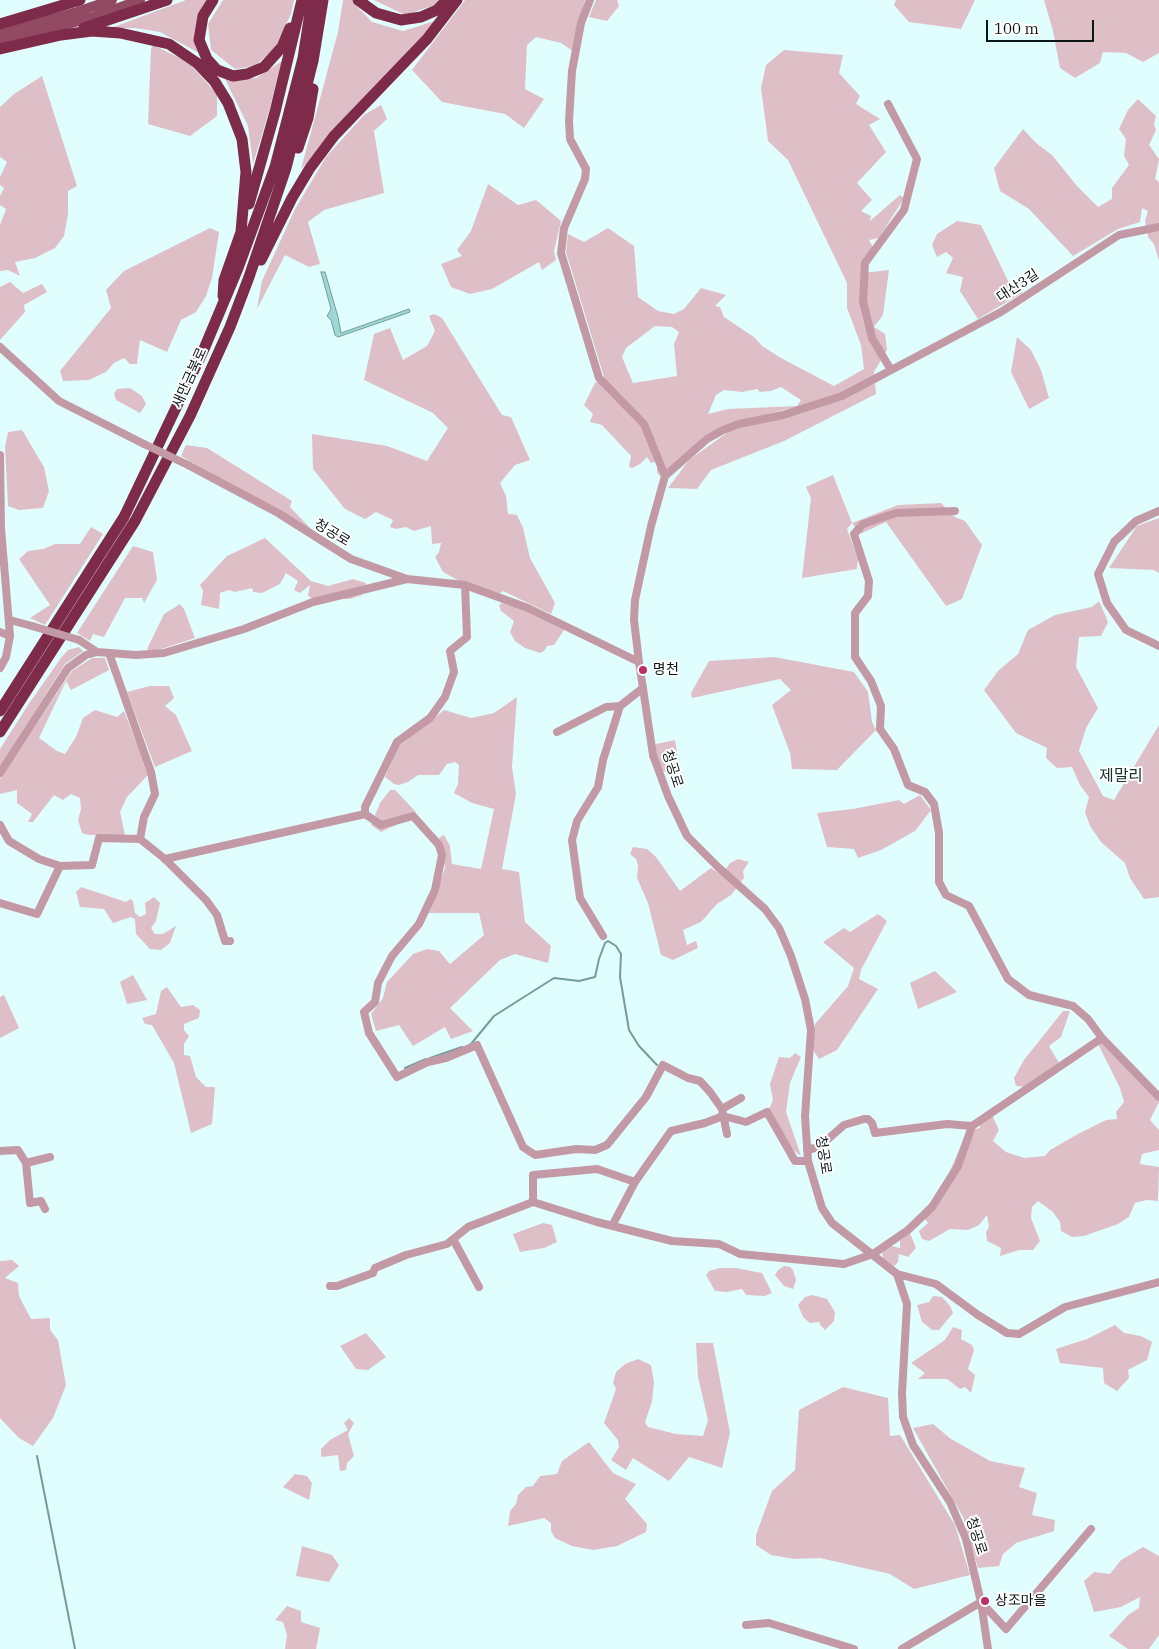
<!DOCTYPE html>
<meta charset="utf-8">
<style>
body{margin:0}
#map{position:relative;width:1159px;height:1649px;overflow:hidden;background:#e0fefd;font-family:"IBM Plex Serif",serif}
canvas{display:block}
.scale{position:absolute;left:986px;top:20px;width:108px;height:22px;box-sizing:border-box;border:2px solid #0b1616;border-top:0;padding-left:6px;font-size:15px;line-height:18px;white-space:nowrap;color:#0b1616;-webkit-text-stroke:4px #fff;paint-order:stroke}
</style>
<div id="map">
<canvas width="1159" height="1649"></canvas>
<div class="scale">100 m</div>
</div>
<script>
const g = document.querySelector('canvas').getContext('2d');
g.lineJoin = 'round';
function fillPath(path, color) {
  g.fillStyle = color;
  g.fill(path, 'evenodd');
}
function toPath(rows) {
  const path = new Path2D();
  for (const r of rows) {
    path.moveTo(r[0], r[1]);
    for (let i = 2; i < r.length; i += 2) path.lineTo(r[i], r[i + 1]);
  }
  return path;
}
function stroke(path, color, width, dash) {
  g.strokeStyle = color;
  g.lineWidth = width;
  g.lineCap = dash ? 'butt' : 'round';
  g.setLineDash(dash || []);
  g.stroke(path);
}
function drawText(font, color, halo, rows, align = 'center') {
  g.font = font + ' "IBM Plex Serif","Noto Sans KR",serif';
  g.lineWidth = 4;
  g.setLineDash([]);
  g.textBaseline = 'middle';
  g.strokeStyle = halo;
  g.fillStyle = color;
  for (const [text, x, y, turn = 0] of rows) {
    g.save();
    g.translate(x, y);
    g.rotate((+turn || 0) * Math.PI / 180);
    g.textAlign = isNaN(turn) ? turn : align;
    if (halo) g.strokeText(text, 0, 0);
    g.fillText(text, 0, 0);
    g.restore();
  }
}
fillPath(toPath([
 [186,0,209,0,199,53,160,32,135,28,111,28],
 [223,0,294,0,291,14,275,48,255,66,235,69,211,50,208,24],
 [343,0,351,0,372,22,403,31,438,20,301,169,338,32],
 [374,0,439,0,435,5,405,15],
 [465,0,585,0,573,51,561,43,536,37,527,45,525,89,544,99,524,128,505,114,442,102,412,70],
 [596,0,617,0,619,6,607,21,589,17],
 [896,0,975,0,961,29,909,22,894,5],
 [1044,0,1159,0,1159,53,1143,62,1126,53,1103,52,1100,63,1075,78,1060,68,1053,31],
 [153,45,188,62,217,94,217,116,190,136,148,124,151,49],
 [784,50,843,55,839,73,860,96,856,104,880,119,869,125,886,152,857,183,872,200,861,211,871,216,870,221,900,195,904,198,879,238,869,240,874,249,863,273,889,270,883,315,874,327,885,334,887,350,874,372,876,394,784,441,711,470,697,489,668,488,689,460,728,432,791,408,723,426,660,476,657,472,657,466,660,460,651,463,647,457,640,464,632,468,629,467,631,456,602,425,590,422,593,414,584,405,595,383,604,377,566,252,568,234,584,242,608,228,634,246,638,297,658,311,674,314,684,309,701,288,726,295,715,306,720,307,724,317,754,337,762,346,781,358,834,386,864,369,861,345,847,308,847,283,788,160,768,141,761,88,766,65],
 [655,326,672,327,679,332,674,344,677,376,633,383,622,357,626,348],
 [781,387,801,400,797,406,728,409,708,414,716,395,724,390,742,392,757,389,760,392,771,391],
 [282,61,269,111,253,164,248,126,225,79,256,78],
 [42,76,77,186,68,191,68,214,64,236,55,248,35,258,15,262,20,276,8,270,0,271,0,225,6,209,0,205,0,196,4,188,0,185,0,177,7,162,0,157,0,107,14,94],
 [1138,99,1156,116,1154,125,1156,130,1149,145,1159,159,1155,179,1159,182,1159,261,1154,244,1148,237,1145,221,1148,211,1142,208,1140,222,1118,229,1073,256,1029,209,1000,191,994,168,1023,129,1036,143,1052,155,1077,186,1098,207,1112,199,1112,188,1129,165,1124,156,1126,139,1119,129,1128,110],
 [381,105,387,119,374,131,384,193,324,210,308,222,320,264,309,267,285,255,257,309,262,281,294,211,326,157,364,115],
 [488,184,518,205,536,200,561,221,554,251,556,260,542,270,539,262,492,289,470,294,451,287,441,264,462,256,457,250,471,231],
 [957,221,981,225,1010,285,1022,285,1022,293,978,319,960,291,963,277,946,273,953,258,946,252,937,257,932,245,937,234],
 [210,228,219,232,212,278,206,296,196,312,181,320,167,352,140,340,137,364,130,364,124,358,114,363,106,372,89,380,63,381,60,371,111,308,106,290,124,271],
 [10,282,23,293,42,284,47,292,24,305,25,312,0,340,0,287],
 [434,314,442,318,502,415,511,417,530,460,515,465,500,483,506,496,508,514,517,515,523,528,530,558,555,603,551,614,503,591,499,594,463,583,443,572,435,557,439,552,441,543,432,544,431,526,414,531,406,527,396,529,390,527,393,520,376,512,365,519,345,509,313,469,312,434,387,446,427,461,448,428,433,413,364,380,374,334,390,328,403,360,427,346,435,331,429,316],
 [1017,337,1031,350,1041,370,1049,398,1029,409,1011,372],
 [130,388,142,396,146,404,140,413,116,400,114,394,117,389],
 [22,430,44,467,49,491,43,508,19,510,8,506,5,447,8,432],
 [186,445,207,448,292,501,290,507,314,532,181,456],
 [833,475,852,523,898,505,941,503,955,517,965,521,982,545,962,599,946,606,886,522,860,534,852,523,847,529,858,559,857,569,802,578,811,498,806,487],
 [1159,518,1159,573,1154,570,1109,568,1137,526],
 [91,527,103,534,45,625,30,618,50,605,19,559,28,551,43,549,55,544,80,544],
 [265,538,311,581,328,586,353,579,366,583,362,595,350,599,314,599,308,596,310,585,300,593,294,590,298,581,286,573,280,584,262,593,253,592,252,588,235,592,229,590,220,593,219,609,201,605,203,591,200,585,227,556],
 [133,546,153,552,157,580,144,603,142,598,125,598,104,637,93,634,90,641,77,633],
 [1099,601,1108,622,1101,636,1079,637,1076,667,1098,708,1086,728,1079,751,1103,796,1114,800,1159,725,1159,897,1144,899,1130,878,1125,863,1101,842,1090,826,1085,812,1089,797,1080,785,1072,767,1057,768,1046,758,1047,748,1016,733,984,690,998,671,1018,654,1028,630,1055,615,1092,607],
 [502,603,531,612,564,630,554,645,547,646,544,651,540,653,525,648,515,641,510,632,514,621,501,611,499,605],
 [180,604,184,609,195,638,152,652,147,649,164,614],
 [79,647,83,651,65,664,0,767,0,749,28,705,61,658,68,650],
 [774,657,854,672,868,692,872,722,876,730,837,770,792,769,790,753,772,705,791,690,780,679,692,698,691,693,709,661],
 [92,658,105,658,109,670,71,690,66,681,39,738,57,751,65,754,76,737,83,718,95,710,117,717,124,711,149,774,127,797,120,812,125,835,89,835,82,833,78,820,81,809,80,798,71,794,63,800,54,795,33,822,28,822,32,814,17,803,17,790,0,794,0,779,72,671],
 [150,686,169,686,174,698,165,706,176,715,192,751,155,767,127,692],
 [517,697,512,767,516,794,502,869,519,872,525,922,551,946,548,963,515,954,500,960,450,1008,473,1031,451,1039,445,1027,413,1046,399,1025,376,1031,371,1014,383,998,387,982,413,954,427,949,439,951,450,964,484,935,479,913,429,913,445,868,439,838,444,835,450,846,452,864,481,869,494,809,472,803,454,793,458,784,459,765,455,762,447,764,439,775,418,775,408,782,399,785,394,784,385,777,398,747,444,710,471,718,494,713],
 [675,740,679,764,669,773,654,768,649,757,650,750,656,744],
 [390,790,395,790,416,812,406,815,400,823,381,832,371,825,380,803],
 [920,795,931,810,915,831,881,850,858,858,854,849,827,847,817,813,853,809,899,800,904,804],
 [633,847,647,849,656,857,680,891,711,868,722,875,730,863,738,859,749,862,743,871,744,878,731,895,717,904,701,922,683,930,687,945,696,941,698,948,673,960,661,955,648,903,637,878,638,865,636,859,630,854],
 [81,887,126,902,130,899,133,901,135,913,140,917,146,914,145,903,154,897,160,903,156,921,151,928,155,934,163,934,176,926,170,943,161,950,150,949,136,934,135,919,131,917,113,923,104,909,80,907,76,892],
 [878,914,887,921,861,970,859,979,878,989,837,1050,819,1059,813,1050,815,1024,848,986,854,968,823,942,844,928,850,932],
 [935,971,957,992,918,1009,910,983],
 [133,975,147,1000,127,1004,120,982],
 [167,987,181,1007,193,1005,200,1010,199,1018,184,1024,184,1030,189,1036,184,1044,184,1055,190,1056,196,1077,206,1087,215,1087,212,1124,191,1133,174,1063,152,1025,145,1024,142,1018,156,1014,161,991],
 [4,995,19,1028,0,1038,0,997],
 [1063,1011,1070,1011,1061,1037,1049,1046,1059,1063,1026,1087,1016,1086,1014,1078,1024,1060],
 [1102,1041,1159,1102,1150,1120,1159,1130,1159,1150,1142,1154,1140,1164,1159,1167,1158,1201,1146,1200,1135,1203,1129,1217,1118,1224,1084,1236,1072,1237,1061,1231,1060,1222,1053,1212,1038,1201,1032,1207,1031,1218,1040,1241,1033,1250,1019,1250,1000,1256,1001,1248,987,1241,986,1232,989,1227,987,1215,979,1225,968,1230,950,1229,929,1241,922,1239,919,1231,928,1223,924,1218,935,1206,967,1131,980,1128,980,1124,992,1115,999,1130,993,1141,1006,1152,1024,1158,1045,1156,1050,1150,1078,1134,1106,1120,1117,1119,1116,1112,1124,1102,1120,1088,1098,1044],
 [795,1053,801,1057,790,1083,786,1112,801,1156,792,1149,769,1109,773,1100,770,1084,779,1057,790,1058],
 [543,1223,552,1225,557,1242,544,1248,520,1252,513,1234],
 [910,1233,916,1248,908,1257,899,1254,898,1262,894,1266,883,1260,882,1251,891,1246,900,1248,900,1240],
 [12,1260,19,1266,5,1278,18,1283,19,1296,31,1319,50,1318,50,1330,58,1340,66,1385,53,1418,33,1446,19,1438,0,1418,0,1261],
 [784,1266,790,1267,793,1270,796,1280,793,1289,784,1286,775,1275,778,1270],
 [720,1268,736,1268,762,1273,772,1293,765,1296,746,1295,742,1289,727,1292,715,1291,706,1275,709,1271],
 [812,1295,827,1299,835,1312,834,1321,825,1330,820,1325,820,1322,810,1323,803,1317,798,1305,805,1297],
 [933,1296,942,1297,950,1306,953,1313,939,1330,932,1330,922,1322,917,1305,929,1302],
 [1115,1325,1124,1333,1141,1336,1152,1342,1147,1360,1128,1370,1129,1378,1117,1391,1104,1383,1103,1368,1060,1363,1056,1349,1087,1339],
 [953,1327,962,1330,961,1339,972,1345,974,1350,968,1369,975,1375,971,1393,965,1387,960,1389,947,1379,918,1379,925,1373,911,1363,945,1340],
 [366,1333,386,1357,368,1370,356,1369,340,1346],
 [696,1343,713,1343,730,1433,722,1468,689,1457,669,1481,633,1458,626,1470,611,1460,619,1447,618,1440,604,1423,616,1389,613,1383,616,1372,625,1364,638,1359,651,1365,654,1382,652,1402,645,1422,648,1427,676,1434,703,1436,708,1420,698,1377],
 [843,1387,888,1398,890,1436,900,1435,955,1525,970,1575,914,1589,890,1574,820,1558,794,1559,771,1555,756,1545,756,1535,772,1491,795,1470,799,1410],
 [349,1418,354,1423,348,1434,354,1456,347,1463,346,1470,340,1471,338,1455,321,1457,321,1449,330,1440,348,1430,344,1423],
 [933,1424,951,1439,990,1461,1025,1468,1019,1487,1037,1493,1032,1515,1055,1520,1054,1531,1016,1543,1003,1554,999,1566,978,1568,963,1517,913,1428],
 [589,1442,613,1473,636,1484,625,1499,647,1524,646,1532,617,1546,593,1550,572,1546,555,1538,551,1531,551,1523,544,1518,508,1526,510,1511,516,1504,518,1495,526,1487,533,1486,540,1476,557,1474,562,1461],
 [295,1474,307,1476,312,1483,309,1500,283,1487],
 [302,1546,332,1555,339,1565,329,1582,296,1576],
 [1143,1547,1159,1556,1159,1635,1149,1649,1128,1649,1109,1636,1128,1615,1139,1608,1140,1597,1121,1607,1094,1612,1084,1581,1094,1572,1110,1574,1121,1560],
 [287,1606,301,1611,301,1622,320,1628,316,1649,285,1649,287,1635,283,1622,275,1620]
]), '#debfc7');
const water = toPath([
 [321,272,325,272,338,317,341,333,409,309,410,312,338,337,335,335,331,320,327,316,331,309,321,272]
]);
fillPath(water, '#9ed7d6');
stroke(water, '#729d9c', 1);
stroke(toPath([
 [471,1044,494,1016,554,978,579,981,595,977,599,959,605,943,608,941,616,946,621,954,620,977,629,1030,639,1046,657,1065],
 [430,1058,462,1047],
 [405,1068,426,1059],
 [37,1456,75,1649]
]), '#729d9c', 2);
stroke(toPath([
 [590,0,581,23,572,71,569,121,570,139,586,169,585,179,564,228,561,253,599,378,644,424,665,476],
 [888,104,917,159,904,210,865,263,863,301,872,338,891,370],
 [0,347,59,401,144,444],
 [0,455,1,528,10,636,6,657,0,668],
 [188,465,278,513,351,559,407,579,465,585,528,608,639,662,653,755,668,796,687,836,718,867,765,909,779,928,791,956,805,999,811,1030,805,1116,808,1161,822,1208,832,1223,897,1274,907,1304,902,1393,903,1417,913,1445,950,1502,966,1539,981,1602,988,1649],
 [665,476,707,439,723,430,739,424,783,415,842,396,1001,312,1119,235,1159,227],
 [1159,511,1136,521,1114,542,1098,574,1107,603,1126,630,1159,646],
 [10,620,32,626],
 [0,632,10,636],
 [79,640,97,652],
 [639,662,634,620,635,600,651,526,665,476],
 [557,732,606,707,620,706],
 [0,773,68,668,86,655,97,652,136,655,164,653,244,629,313,602,407,579],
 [365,814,365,807,397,742,430,718,445,697,454,672,450,651,467,637,465,585],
 [0,825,9,841,39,859,60,866],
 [140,839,165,859,206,900,217,915,225,941,230,941],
 [165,859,365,814,381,825,413,816,439,845,442,855,435,890,419,924,392,956,378,983,375,1002,364,1012,369,1033,397,1077,428,1062,446,1058,477,1045,523,1147,535,1155,576,1149,595,1150,607,1145,646,1097,663,1065,688,1078,700,1081,710,1092,722,1109],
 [0,903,37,914,60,866,92,865,99,838,140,839,144,817,155,794,151,772,109,653],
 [603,936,580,898,572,840,577,821,598,787,603,760,620,706,643,688],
 [1102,1038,1159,1097],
 [727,1134,722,1109,741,1098],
 [807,1150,819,1147,844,1125,864,1119,868,1119,872,1123,875,1133,947,1124,972,1126,1102,1038,1088,1019,1073,1006,1029,995,1008,979,969,906,946,895,939,882,939,833,934,804,925,792,908,785,894,749,880,729,881,706,871,681,855,657,855,613,868,596,869,581,854,534,863,524,896,513,955,511],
 [0,1151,18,1150,26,1163,50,1157],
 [26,1163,30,1203,41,1201,45,1209],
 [533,1202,533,1175,597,1169,635,1182],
 [612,1226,635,1182,671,1131,705,1123,723,1116,746,1122,767,1112,795,1161,808,1161],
 [453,1239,479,1287],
 [897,1274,936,1284,978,1315,1007,1333,1019,1334,1065,1307,1159,1282],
 [330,1286,337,1286,373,1273,375,1268,406,1255,447,1244,468,1227,533,1202,597,1222,672,1241,719,1244,740,1254,844,1264,873,1254,908,1230,932,1207,958,1166,972,1126],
 [746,1625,769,1623,854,1649],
 [902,1649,981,1602,1006,1629,1091,1529]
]), '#c399a5', 8);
stroke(toPath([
 [0,33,77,12,112,0],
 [0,42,94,17,140,0]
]), '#924a62', 10);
stroke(toPath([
 [213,0,203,16,199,40,207,59,217,70,233,76,247,74,264,67,282,47,290,28],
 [358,0,376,13,401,20,421,17,437,10,447,0],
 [0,24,80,0],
 [84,28,167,0],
 [0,49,61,35,92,31,120,33,169,44,197,63,215,82,228,103,242,139,246,172,241,232,224,280,223,296],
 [298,148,308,118,313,89],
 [249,204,275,112,302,0],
 [261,260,292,198,310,168,334,136,427,39,457,0],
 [0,711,124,517,204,349,238,268,275,167,303,58,312,0],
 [0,732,135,521,190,416,230,327,249,277,286,168,313,61,323,0]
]), '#7e2b4a', 11);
stroke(toPath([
 [144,444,188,465],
 [32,626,79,640]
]), '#c399a5', 8);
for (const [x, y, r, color] of [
 [643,670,5,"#ba306a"],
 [985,1601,5,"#ba306a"]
]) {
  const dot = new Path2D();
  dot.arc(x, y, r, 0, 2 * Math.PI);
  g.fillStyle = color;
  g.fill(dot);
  stroke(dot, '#fff', 2);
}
drawText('14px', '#0b1616', '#fff', [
 ["대산3길",1018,286,-33],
 ["새만금북로",190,378,-66],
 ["청공로",332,533,31],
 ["청공로",672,769,72],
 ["청공로",823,1155,81],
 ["청공로",976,1536,72]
]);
drawText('14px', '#0b1616', '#fff', [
 ["명천",653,670],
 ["상조마을",995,1601]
], 'left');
drawText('16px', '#183131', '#fff', [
 ["제말리",1121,776]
]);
</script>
